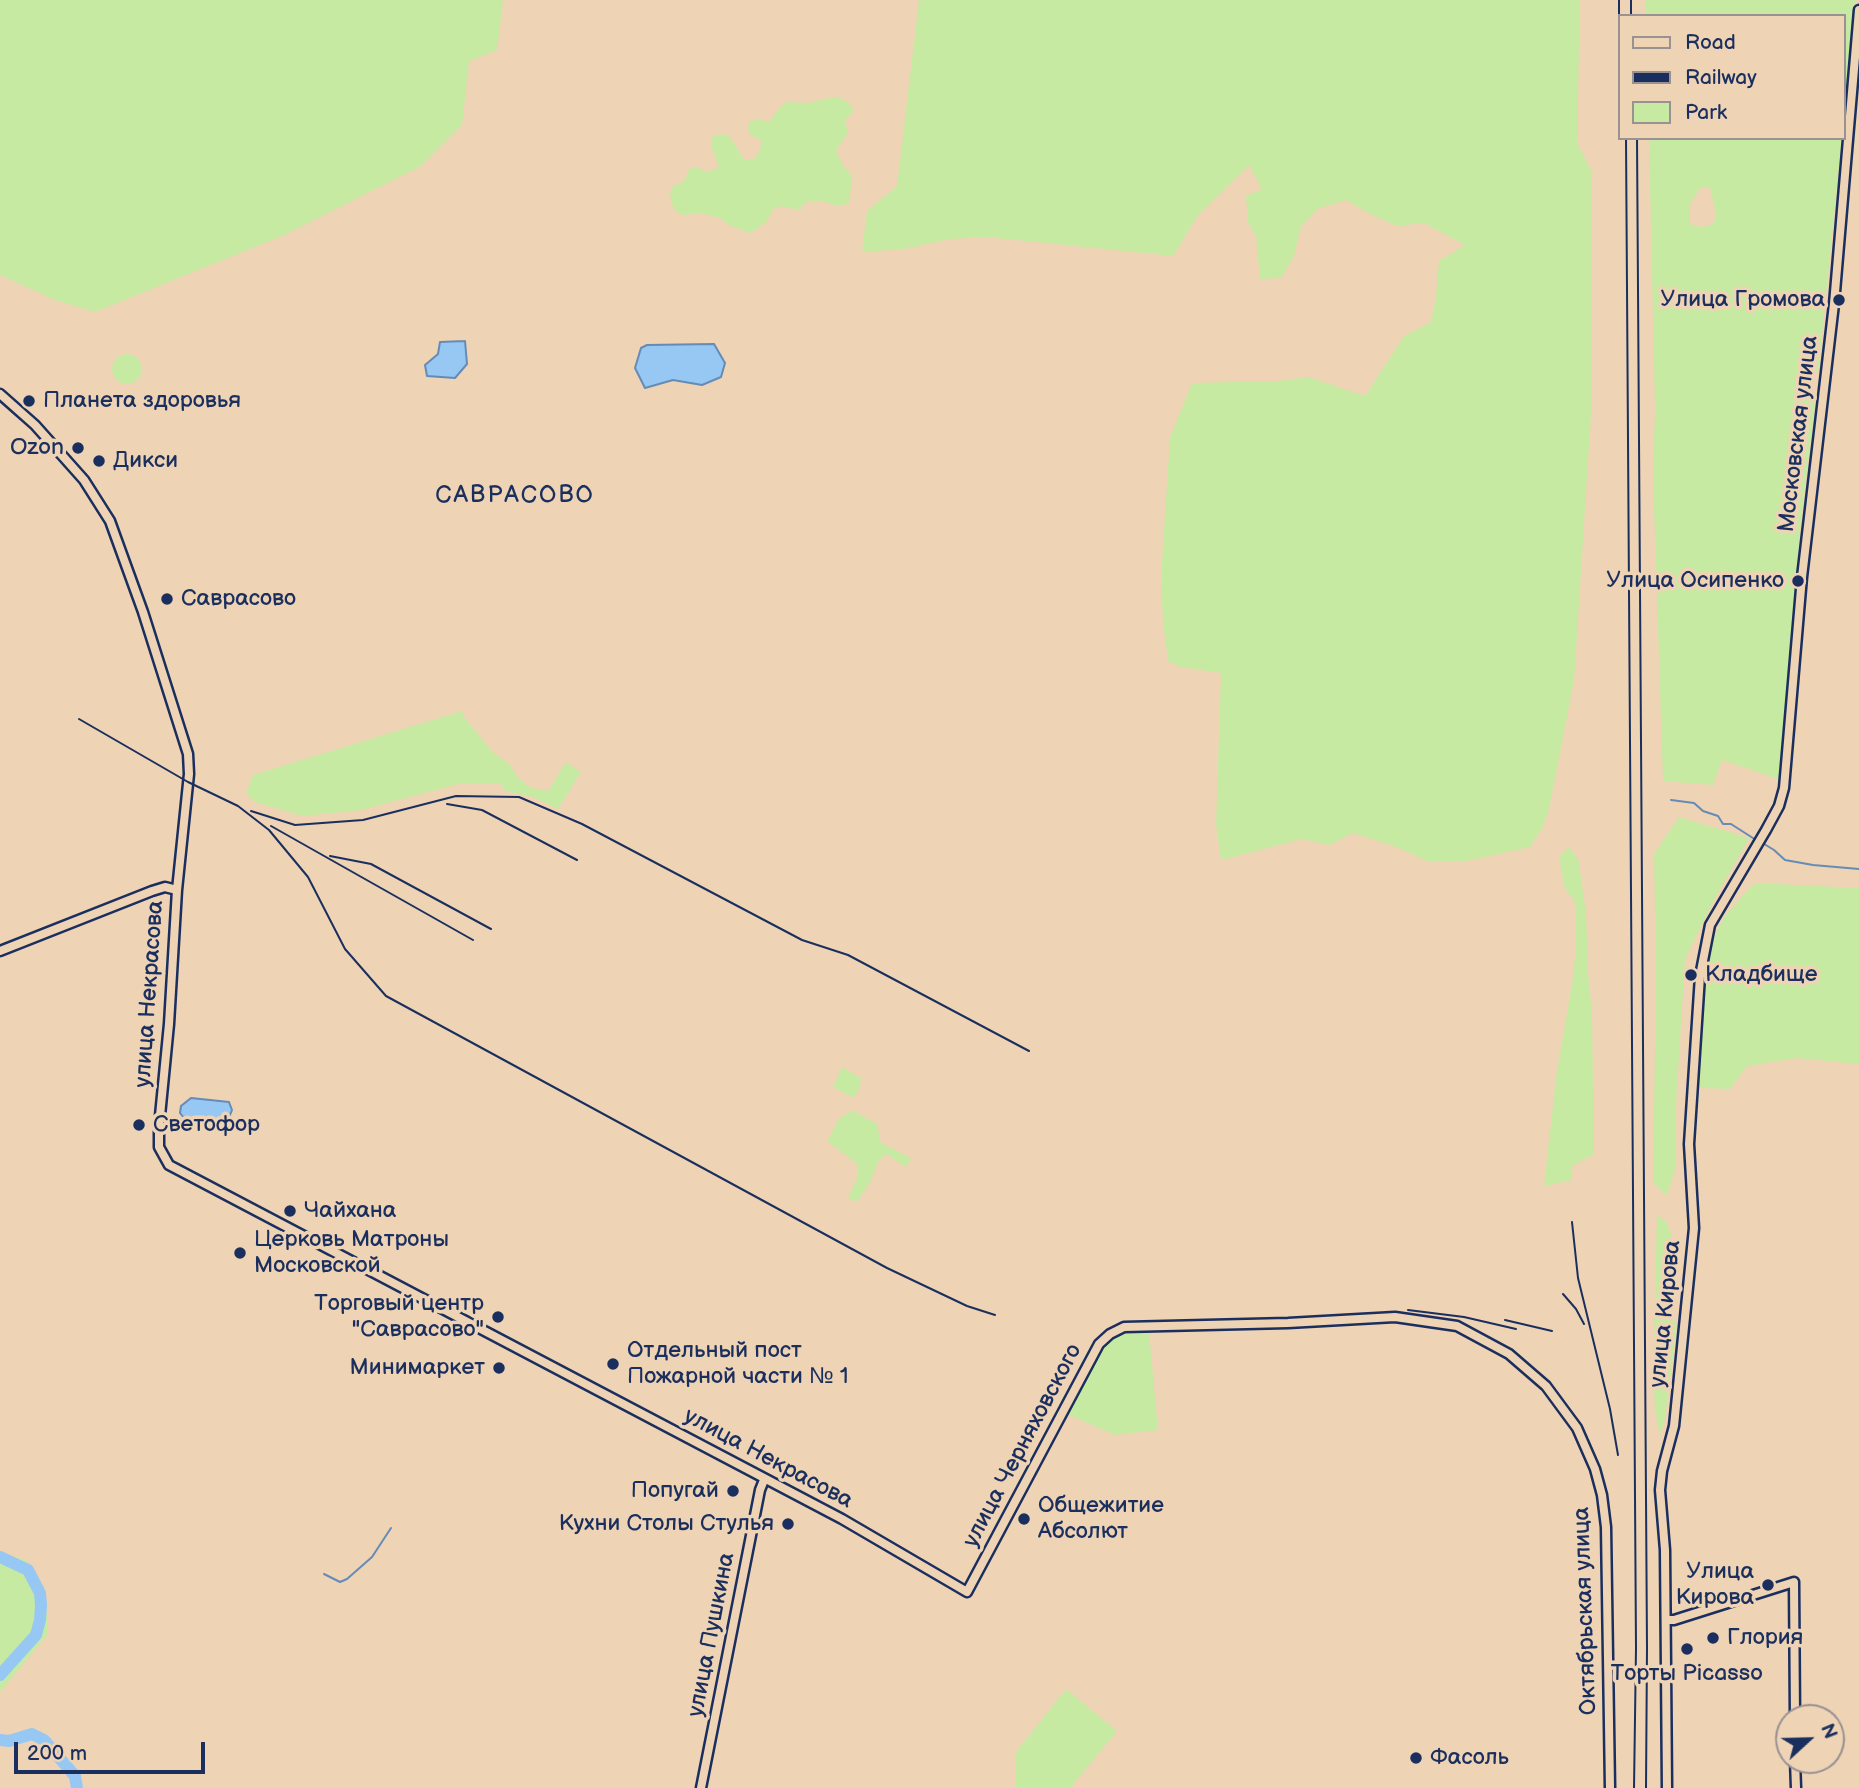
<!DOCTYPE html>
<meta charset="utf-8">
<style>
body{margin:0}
#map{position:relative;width:1859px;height:1788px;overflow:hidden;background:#eed3b5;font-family:"Balsamiq Sans",sans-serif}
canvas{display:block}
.legend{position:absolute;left:1618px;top:14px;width:228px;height:126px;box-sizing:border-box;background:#eed3b5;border:2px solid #9a9192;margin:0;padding:9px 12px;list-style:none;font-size:21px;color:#1b2f5e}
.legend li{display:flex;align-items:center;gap:14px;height:35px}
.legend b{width:35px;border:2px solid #9a9192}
.north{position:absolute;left:1775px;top:1704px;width:70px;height:70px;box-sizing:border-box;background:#eed3b5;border:2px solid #9a9192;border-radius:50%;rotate:68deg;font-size:19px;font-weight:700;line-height:28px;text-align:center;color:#1b2f5e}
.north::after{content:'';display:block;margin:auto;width:24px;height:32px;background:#1b2f5e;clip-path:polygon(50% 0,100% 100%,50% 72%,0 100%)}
.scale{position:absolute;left:14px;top:1742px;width:191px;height:32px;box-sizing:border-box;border:4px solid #1b2f5e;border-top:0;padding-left:9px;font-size:21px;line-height:24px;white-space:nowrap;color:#1b2f5e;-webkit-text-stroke:5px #eed3b5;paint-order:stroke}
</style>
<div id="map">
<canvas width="1859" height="1788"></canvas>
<ul class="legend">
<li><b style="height:9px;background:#eed3b5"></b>Road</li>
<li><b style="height:9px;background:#1b2f5e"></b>Railway</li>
<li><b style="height:19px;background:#c7eaa3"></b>Park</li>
</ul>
<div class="north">N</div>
<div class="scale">200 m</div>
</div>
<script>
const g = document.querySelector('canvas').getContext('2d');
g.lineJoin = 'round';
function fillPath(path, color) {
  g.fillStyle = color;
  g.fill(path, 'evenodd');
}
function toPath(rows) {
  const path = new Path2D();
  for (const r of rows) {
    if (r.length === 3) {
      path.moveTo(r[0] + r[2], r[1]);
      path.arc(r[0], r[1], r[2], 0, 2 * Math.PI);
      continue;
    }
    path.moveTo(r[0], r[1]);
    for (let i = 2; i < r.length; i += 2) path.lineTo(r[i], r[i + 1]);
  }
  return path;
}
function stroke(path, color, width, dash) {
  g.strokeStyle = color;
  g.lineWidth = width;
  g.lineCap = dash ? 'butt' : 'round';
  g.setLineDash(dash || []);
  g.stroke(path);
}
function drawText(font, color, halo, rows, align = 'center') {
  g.font = font + ' "Balsamiq Sans",sans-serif';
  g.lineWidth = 7;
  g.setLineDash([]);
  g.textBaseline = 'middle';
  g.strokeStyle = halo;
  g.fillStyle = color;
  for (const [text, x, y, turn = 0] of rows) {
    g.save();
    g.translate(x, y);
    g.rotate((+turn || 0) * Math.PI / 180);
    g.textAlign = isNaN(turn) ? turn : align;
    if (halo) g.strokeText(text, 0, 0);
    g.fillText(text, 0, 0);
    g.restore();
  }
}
fillPath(toPath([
 [0,0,503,0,497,50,469,61,462,125,421,166,284,235,95,312,55,300,0,275],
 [919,0,1580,0,1577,143,1591,170,1591,415,1574,680,1549,809,1543,827,1530,847,1466,861,1427,861,1394,846,1353,833,1329,845,1302,839,1221,860,1216,824,1221,673,1181,667,1168,661,1163,623,1161,577,1170,438,1192,383,1279,381,1308,377,1365,396,1404,336,1431,322,1436,295,1439,261,1465,245,1424,223,1397,226,1368,213,1346,200,1319,208,1301,226,1294,256,1281,278,1260,279,1256,236,1248,223,1246,196,1262,189,1249,165,1198,215,1173,256,987,237,950,239,904,249,862,252,867,211,897,186],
 [1646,0,1855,0,1843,126,1843,16,1646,16],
 [833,97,841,98,851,105,854,111,845,120,848,133,836,150,844,168,849,172,852,178,849,203,837,206,823,201,809,201,803,204,800,210,780,206,773,209,767,221,751,233,731,226,720,218,701,213,684,215,678,213,673,207,670,194,672,187,684,181,689,169,695,167,708,172,719,167,711,146,711,139,716,135,723,134,730,137,744,159,751,160,757,156,762,143,758,138,751,136,748,128,749,122,756,119,769,122,781,106,787,102,807,103],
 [1649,138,1842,138,1818,372,1807,373,1804,391,1816,396,1801,520,1781,780,1722,760,1713,785,1663,781,1653,476,1655,408],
 [1710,187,1716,215,1713,224,1703,227,1689,224,1690,204,1700,188],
 [127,369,15],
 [462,711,464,717,492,751,510,765,518,778,531,788,548,791,566,762,581,772,558,809,533,797,505,791,500,783,458,784,361,810,303,816,255,802,246,793,253,775],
 [1679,817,1749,838,1716,896,1685,959,1675,1120,1676,1166,1667,1196,1653,1183,1656,972,1654,854],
 [1568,847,1578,858,1586,912,1588,974,1592,1011,1594,1154,1572,1166,1572,1180,1544,1186,1556,1077,1573,977,1576,947,1576,903,1565,889,1559,858],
 [1754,883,1859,888,1859,1064,1797,1058,1747,1066,1730,1089,1699,1088,1700,1049,1708,950,1724,917],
 [842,1067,861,1078,860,1088,853,1098,833,1087],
 [852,1110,877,1124,881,1143,911,1158,906,1167,886,1154,879,1160,869,1184,857,1202,848,1198,858,1176,857,1164,827,1141,839,1119],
 [1657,1215,1666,1221,1673,1240,1666,1313,1677,1325,1665,1418,1660,1436,1655,1410,1653,1369],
 [1124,1332,1149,1332,1158,1430,1115,1435,1067,1414,1101,1346],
 [0,1551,10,1557,25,1559,34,1570,46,1597,48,1634,0,1692],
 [1066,1689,1117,1731,1070,1788,1016,1788,1015,1753]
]), '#c7eaa3');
const water = toPath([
 [465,341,467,364,455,378,427,376,425,365,438,354,440,342,465,341],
 [714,344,725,363,721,377,702,385,673,380,645,388,635,368,641,348,647,345,714,344],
 [191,1098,229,1102,232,1110,228,1120,215,1126,195,1123,184,1118,180,1113,181,1106,191,1098]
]);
fillPath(water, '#97c8f3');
stroke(water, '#658bb7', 2);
stroke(toPath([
 [1671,800,1694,803,1703,811,1718,816,1723,824,1731,824,1756,840],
 [1761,842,1774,850,1785,860,1813,865,1859,869],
 [324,1574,340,1582,347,1579,372,1557,391,1528]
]), '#658bb7', 2);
stroke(toPath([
 [0,1557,28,1570,40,1593,41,1605,40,1620,36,1635,0,1675],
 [0,1740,9,1741,32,1734,44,1740,75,1776,77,1788]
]), '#97c8f3', 12);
const tertiary = toPath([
 [0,394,35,425,84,480,110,521,143,612,188,754,189,774,177,890,169,1024,159,1126,159,1147,169,1165,842,1519,967,1592,1099,1344,1110,1334,1124,1327,1288,1323,1395,1317,1457,1326,1509,1354,1546,1386,1577,1428,1595,1469,1602,1495,1606,1527,1610,1788],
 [0,951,152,891,165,887,177,890],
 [1666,1620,1674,1620,1794,1582,1795,1718],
 [1795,1760,1796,1788],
 [701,1788,760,1490,764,1480],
 [1667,1788,1665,1550,1660,1490,1662,1471,1674,1426,1694,1228,1689,1144,1700,976,1710,925,1766,830,1779,806,1784,788,1802,577,1834,304,1859,10]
]);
stroke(tertiary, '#1b2f5e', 13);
stroke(tertiary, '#eed3b5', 8);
stroke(toPath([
 [1619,0,1619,16],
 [1631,0,1631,16],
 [1626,138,1636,1648,1634,1788],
 [1637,138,1647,1648,1646,1788],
 [79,719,188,782,238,806,269,830,308,877,345,949,386,996,887,1268,967,1306,995,1315],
 [447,804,482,810,577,860],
 [251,811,295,825,363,820,456,796,519,797,582,824,802,940,848,955,1029,1051],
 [271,826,473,940],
 [330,856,371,864,491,929],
 [1572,1222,1578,1278,1610,1409,1618,1455],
 [1563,1294,1576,1309,1584,1324],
 [1408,1310,1464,1317,1516,1329],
 [1505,1320,1552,1331]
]), '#1b2f5e', 2);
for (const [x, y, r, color] of [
 [1839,300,7,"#1b2f5e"],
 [29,401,7,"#1b2f5e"],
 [78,448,7,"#1b2f5e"],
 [99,461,7,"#1b2f5e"],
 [1798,581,7,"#1b2f5e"],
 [167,599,7,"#1b2f5e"],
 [1691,975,7,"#1b2f5e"],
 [139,1125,7,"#1b2f5e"],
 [290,1211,7,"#1b2f5e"],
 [240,1253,7,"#1b2f5e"],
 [498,1317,7,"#1b2f5e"],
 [613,1364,7,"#1b2f5e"],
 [499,1368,7,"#1b2f5e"],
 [733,1491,7,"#1b2f5e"],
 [1024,1519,7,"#1b2f5e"],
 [788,1524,7,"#1b2f5e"],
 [1768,1585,7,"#1b2f5e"],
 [1713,1638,7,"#1b2f5e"],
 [1687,1649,7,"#1b2f5e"],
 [1416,1758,7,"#1b2f5e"]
]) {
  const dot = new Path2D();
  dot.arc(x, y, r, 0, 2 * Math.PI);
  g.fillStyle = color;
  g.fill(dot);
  stroke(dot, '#eed3b5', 2.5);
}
drawText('23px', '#1b2f5e', '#eed3b5', [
 ["Улица Громова",1825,300,"right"],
 ["Планета здоровья",43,401],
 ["Ozon",64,448,"right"],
 ["Дикси",113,461],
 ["Улица Осипенко",1784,581,"right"],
 ["Саврасово",181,599],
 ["Кладбище",1705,975],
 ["Светофор",153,1125],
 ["Чайхана",304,1211],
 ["Церковь Матроны",254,1240],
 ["Московской",254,1266],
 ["Торговый центр",484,1304,"right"],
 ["\"Саврасово\"",484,1330,"right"],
 ["Отдельный пост",627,1351],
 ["Пожарной части № 1",627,1377],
 ["Минимаркет",485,1368,"right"],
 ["Попугай",719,1491,"right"],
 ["Общежитие",1038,1506],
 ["Абсолют",1038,1532],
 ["Кухни Столы Стулья",774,1524,"right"],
 ["Улица",1754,1572,"right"],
 ["Кирова",1754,1598,"right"],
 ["Глория",1727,1638],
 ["Торты Picasso",1687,1674,"center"],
 ["Фасоль",1430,1758]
], 'left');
drawText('23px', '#1b2f5e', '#eed3b5', [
 ["Московская улица",1799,434,-83],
 ["улица Некрасова",150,994,-86],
 ["улица Кирова",1666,1314,-84],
 ["улица Черняховского",1023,1446,-62],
 ["улица Некрасова",768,1459,28],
 ["Октябрьская улица",1586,1611,-92],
 ["улица Пушкина",712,1635,-79]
]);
g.letterSpacing = '2px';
drawText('24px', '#1b2f5e', '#eed3b5', [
 ["САВРАСОВО",515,496]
]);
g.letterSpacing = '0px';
</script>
